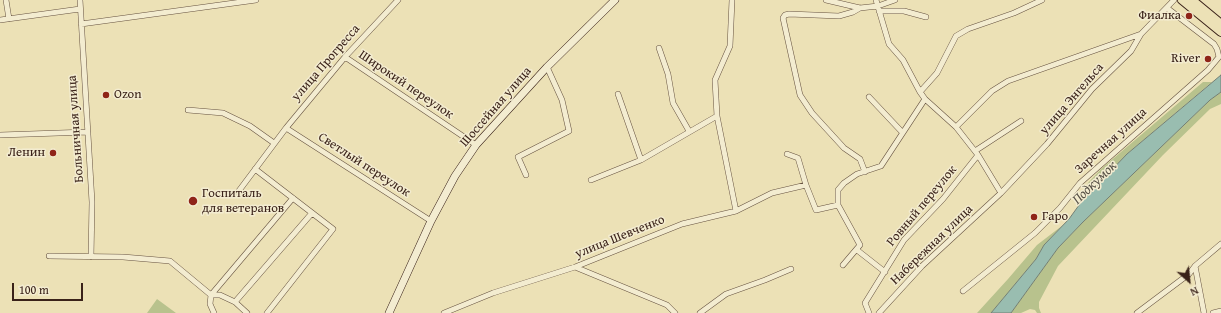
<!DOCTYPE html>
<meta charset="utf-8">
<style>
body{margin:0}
#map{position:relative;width:1221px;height:313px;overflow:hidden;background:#ece1b6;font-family:"Gentium Book Plus",serif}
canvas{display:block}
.north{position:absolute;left:1169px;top:261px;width:40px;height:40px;-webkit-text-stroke:3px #f3ecd0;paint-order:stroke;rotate:153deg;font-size:11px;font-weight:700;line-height:16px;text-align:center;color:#3a2219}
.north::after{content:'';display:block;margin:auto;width:14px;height:18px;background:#3a2219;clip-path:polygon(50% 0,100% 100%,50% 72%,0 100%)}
.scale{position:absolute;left:12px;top:283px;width:71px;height:18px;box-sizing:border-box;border:2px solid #3a2219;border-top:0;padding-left:5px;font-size:12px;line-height:14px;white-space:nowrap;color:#3a2219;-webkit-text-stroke:3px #f3ecd0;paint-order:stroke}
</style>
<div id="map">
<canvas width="1221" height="313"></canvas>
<div class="north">N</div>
<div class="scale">100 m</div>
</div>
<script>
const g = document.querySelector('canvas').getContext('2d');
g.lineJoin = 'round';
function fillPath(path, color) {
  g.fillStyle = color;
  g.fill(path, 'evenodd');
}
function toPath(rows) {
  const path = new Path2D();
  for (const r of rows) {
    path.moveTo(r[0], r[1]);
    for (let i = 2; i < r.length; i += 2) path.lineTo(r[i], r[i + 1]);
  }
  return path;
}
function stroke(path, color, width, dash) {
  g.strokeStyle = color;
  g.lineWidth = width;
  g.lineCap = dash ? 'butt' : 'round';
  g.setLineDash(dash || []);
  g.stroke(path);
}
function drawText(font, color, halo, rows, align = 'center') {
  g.font = font + ' "Gentium Book Plus",serif';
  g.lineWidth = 3;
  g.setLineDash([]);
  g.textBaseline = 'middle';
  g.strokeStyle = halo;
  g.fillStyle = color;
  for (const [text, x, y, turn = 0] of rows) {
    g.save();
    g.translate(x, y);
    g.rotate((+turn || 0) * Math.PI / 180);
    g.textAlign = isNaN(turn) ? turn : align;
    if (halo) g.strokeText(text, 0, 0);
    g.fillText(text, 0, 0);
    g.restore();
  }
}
fillPath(toPath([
 [1203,82,1212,82,1127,154,1082,201,1088,183,1101,169],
 [1221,92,1221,104,1210,109,1163,155,1058,266,1039,302,1039,308,1041,313,1037,313,1035,310,1030,309,1021,313,1011,313,1058,248,1083,222,1210,100],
 [1063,225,1044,245,1036,259,991,313,977,313,1008,279,1037,245],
 [157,299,176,313,147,313]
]), '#b8c28d');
const water = toPath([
 [1221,75,1221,92,1210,100,1083,222,1058,248,1011,313,991,313,1036,259,1044,245,1069,219,1082,201,1127,154,1221,75]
]);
fillPath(water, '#99bdb0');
stroke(water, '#737f74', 1);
const street = toPath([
 [6,0,9,19],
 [80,0,92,202,91,257],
 [732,0,730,46,715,80,717,116,736,211],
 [826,0,860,8,878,6,895,0],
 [876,0,889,44,903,60,920,92,925,99,956,127,978,155,1001,193],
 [860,8,853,12,839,16,789,14,785,15,783,18,800,95,812,113,844,148,860,159,865,172],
 [879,11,904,11,926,17],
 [0,20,80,9],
 [81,24,256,0],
 [659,48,668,74,673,103,689,131],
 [345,57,476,145],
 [920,92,937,73,956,36,968,29,1014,13,1042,0],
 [618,94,641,160],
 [869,97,902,132],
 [188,110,223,113,250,126,274,143],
 [956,127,992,91,1008,81,1141,34],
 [286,128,431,221],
 [0,135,88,132],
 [975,151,1021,121],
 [787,154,798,158,806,185],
 [255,169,333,229,267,313],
 [526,175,518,157,569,131,562,100,547,67],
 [591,180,641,160,717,116],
 [238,192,286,128,345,57,398,0],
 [838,205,860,245,843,265],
 [857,250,885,272],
 [49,256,123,257,170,261,211,295,210,304,214,313],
 [1195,266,1204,313],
 [575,267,667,305,675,313],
 [963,291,1035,233,1060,208,1080,183,1208,70,1219,57,1217,49,1214,44,1167,8],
 [211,295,293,198],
 [211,295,220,295,235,302,247,313],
 [235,302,312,213],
 [444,313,493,293,575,267,682,224,736,211,772,193,806,185,816,210,838,205,838,190,844,183,857,174,881,166,925,99],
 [700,313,726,294,765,280,791,269],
 [869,313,865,303,904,240,943,199,978,155],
 [879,313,922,266,1001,193,1047,144,1092,89,1131,51,1141,34,1174,0],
 [1137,313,1189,274,1195,266,1221,244],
 [1213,313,1221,311]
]);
const secondary = toPath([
 [389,313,431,221,455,176,476,145,547,67,615,0]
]);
const primary = toPath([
 [1182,0,1221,32],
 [1192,0,1221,24]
]);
stroke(street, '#665240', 6);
stroke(secondary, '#3a2219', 8);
stroke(primary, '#3a2219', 10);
stroke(street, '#f3ecd0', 5);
stroke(secondary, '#f3ecd0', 7);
stroke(primary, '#ece1b6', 8);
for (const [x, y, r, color] of [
 [1189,16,4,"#8f2418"],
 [1208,59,4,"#8f2418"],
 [106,95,4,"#8f2418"],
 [53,153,4,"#8f2418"],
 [193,201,5,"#8f2418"],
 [1034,217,4,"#8f2418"]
]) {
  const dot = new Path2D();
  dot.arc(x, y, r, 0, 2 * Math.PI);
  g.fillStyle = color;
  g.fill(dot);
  stroke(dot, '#f3ecd0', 1.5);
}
drawText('13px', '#3a2219', '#f3ecd0', [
 ["Фиалка",1181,16],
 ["River",1200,59],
 ["Ozon",114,95,"left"],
 ["Ленин",45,153],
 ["Госпиталь",202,194,"left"],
 ["для ветеранов",202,209,"left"],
 ["Гаро",1042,217,"left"]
], 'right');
drawText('13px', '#3a2219', '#f3ecd0', [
 ["улица Прогресса",326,63,-49],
 ["Широкий переулок",406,85,34],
 ["улица Энгельса",1072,99,-49],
 ["Шоссейная улица",496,107,-49],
 ["Больничная улица",76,129,-94],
 ["Заречная улица",1111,141,-42],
 ["Светлый переулок",364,165,33],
 ["Ровный переулок",922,206,-50],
 ["улица Шевченко",620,237,-22],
 ["Набережная улица",932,245,-44]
]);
drawText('italic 14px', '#565046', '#f3ecd0', [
 ["Подкумок",1095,183,-44]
]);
</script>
